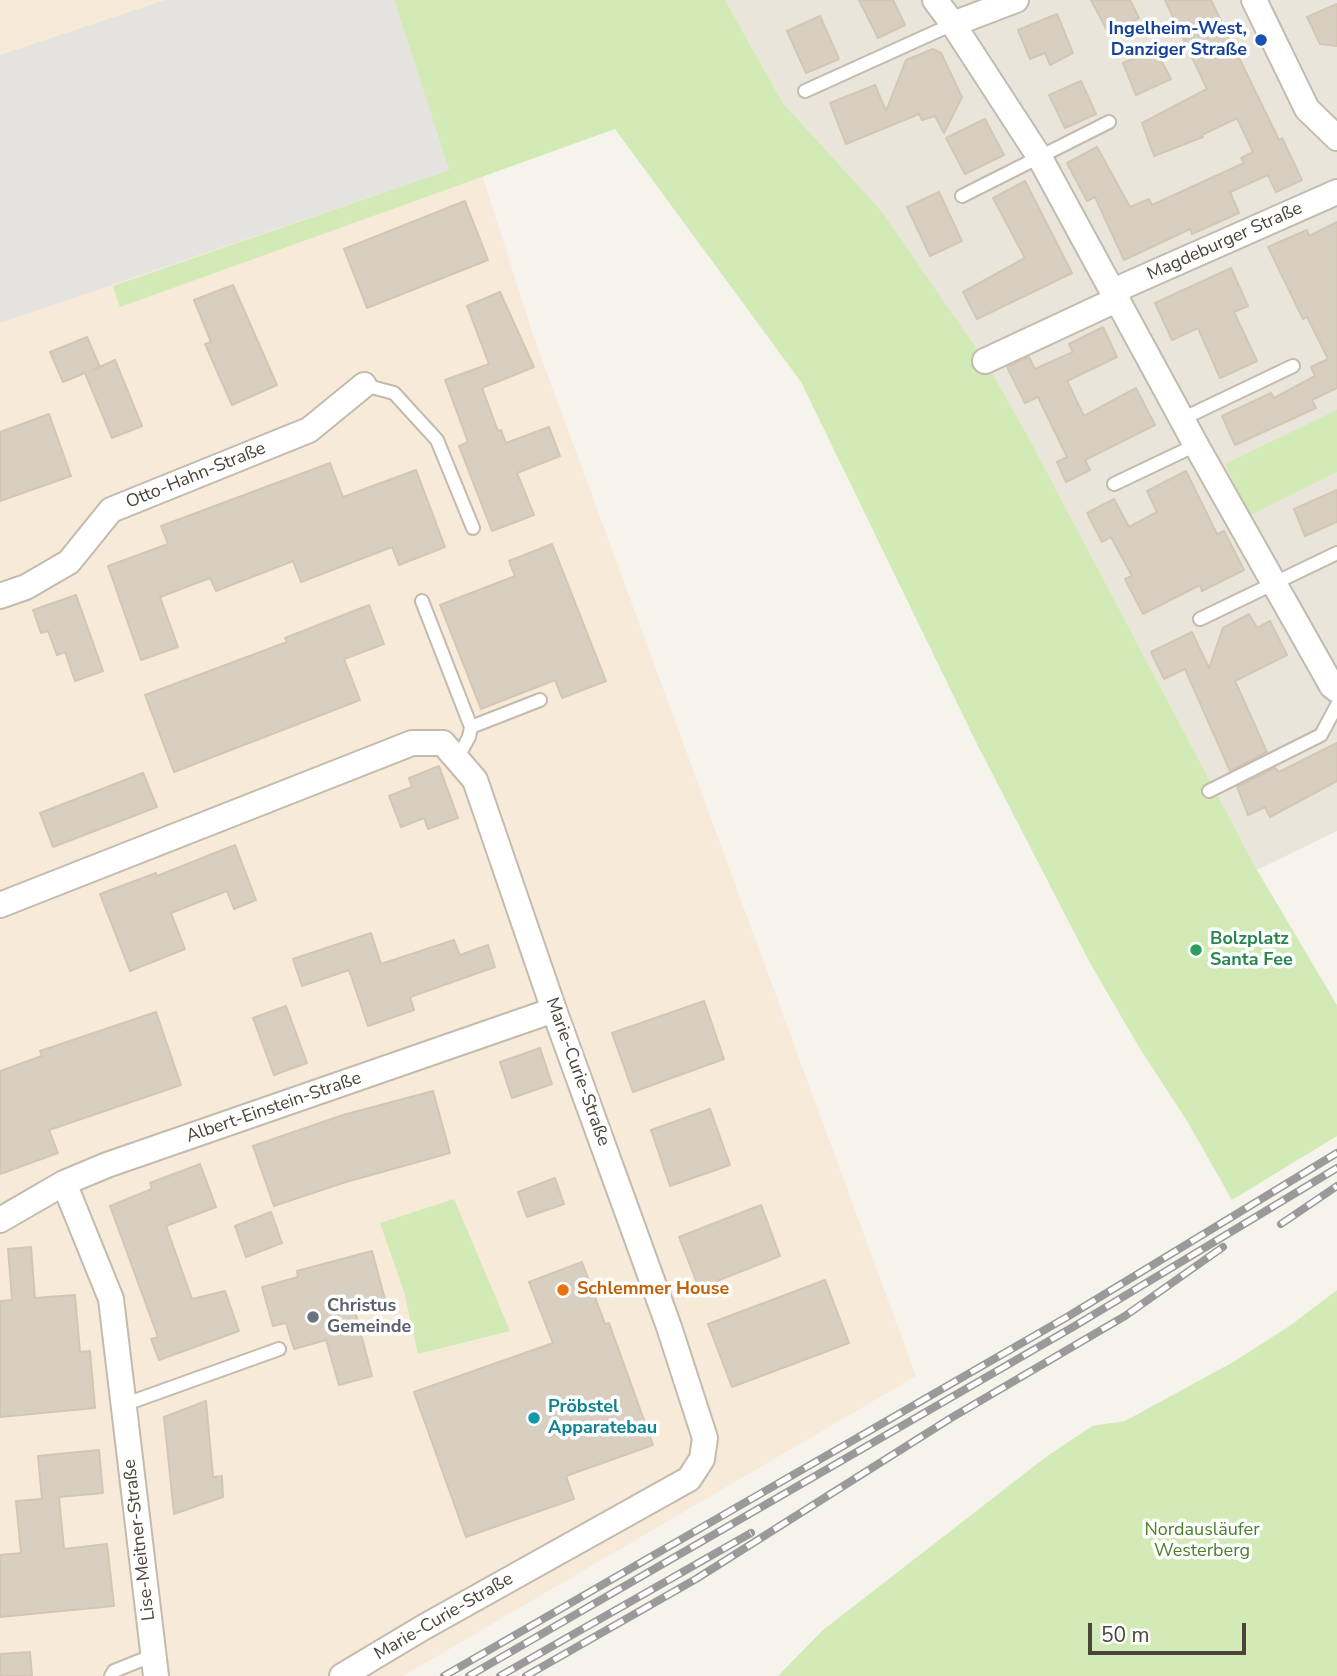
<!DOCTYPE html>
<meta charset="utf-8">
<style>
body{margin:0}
#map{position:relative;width:1337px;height:1676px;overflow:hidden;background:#f6f3ec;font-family:"Nunito Sans",sans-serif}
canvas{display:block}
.scale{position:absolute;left:1088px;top:1623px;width:158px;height:32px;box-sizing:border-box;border:4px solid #4b4439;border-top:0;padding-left:9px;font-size:21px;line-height:24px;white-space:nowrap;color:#4b4439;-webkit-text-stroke:5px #fff;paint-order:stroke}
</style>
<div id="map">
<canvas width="1337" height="1676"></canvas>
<div class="scale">50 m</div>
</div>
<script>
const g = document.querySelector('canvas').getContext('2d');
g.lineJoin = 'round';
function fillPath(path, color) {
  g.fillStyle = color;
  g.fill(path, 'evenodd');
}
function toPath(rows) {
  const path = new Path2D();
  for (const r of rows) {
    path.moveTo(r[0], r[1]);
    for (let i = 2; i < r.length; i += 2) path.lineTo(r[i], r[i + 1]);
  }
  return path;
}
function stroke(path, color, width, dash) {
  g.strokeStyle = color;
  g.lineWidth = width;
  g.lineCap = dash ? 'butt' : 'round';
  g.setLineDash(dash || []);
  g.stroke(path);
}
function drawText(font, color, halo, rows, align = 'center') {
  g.font = font + ' "Nunito Sans",sans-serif';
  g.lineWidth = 7;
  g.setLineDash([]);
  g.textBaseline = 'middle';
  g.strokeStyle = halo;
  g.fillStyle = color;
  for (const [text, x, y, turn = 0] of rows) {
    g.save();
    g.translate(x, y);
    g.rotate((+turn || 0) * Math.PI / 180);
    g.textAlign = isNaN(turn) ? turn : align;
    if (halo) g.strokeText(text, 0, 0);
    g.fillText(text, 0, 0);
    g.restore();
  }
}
fillPath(toPath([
 [725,0,1337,0,1337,831,1257,870,1032,444,879,208,783,103]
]), '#eae5da');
fillPath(toPath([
 [0,0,427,0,532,332,916,1376,403,1676,0,1676]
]), '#f7ead8');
fillPath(toPath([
 [394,0,725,0,783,103,879,208,985,361,1032,444,1257,870,1337,1005,1337,1136,1232,1200,1187,1121,1139,1047,1090,963,976,742,801,382,615,129,120,307,113,286,449,170],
 [1337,410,1337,472,1250,515,1225,464],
 [454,1199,510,1331,418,1354,404,1292,380,1223],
 [1337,1290,1337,1676,778,1676,823,1630,1046,1457,1092,1426,1125,1421,1235,1361,1291,1325]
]), '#d2eab5');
fillPath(toPath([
 [165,0,394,0,449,170,0,323,0,55]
]), '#e5e3e0');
const building = toPath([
 [859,0,893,0,905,25,878,38,859,0],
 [1091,0,1130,0,1139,18,1109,34,1091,0],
 [1165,0,1211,0,1279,140,1282,138,1302,180,1276,192,1268,175,1230,192,1239,213,1192,234,1190,229,1124,260,1095,197,1087,201,1067,163,1097,147,1130,207,1149,199,1152,205,1244,163,1241,158,1253,152,1237,118,1202,135,1203,137,1154,156,1142,123,1207,89,1165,0],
 [1337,4,1337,46,1320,44,1307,17,1337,4],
 [1057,14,1073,53,1050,65,1045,53,1030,59,1018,30,1057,14],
 [820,16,839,59,806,73,787,31,820,16],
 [933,49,941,53,962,97,944,133,935,116,922,120,919,114,846,144,830,103,875,85,886,111,906,60,933,49],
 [1155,49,1171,79,1136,95,1123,63,1155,49],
 [1081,81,1096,114,1065,128,1049,95,1081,81],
 [985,119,1004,155,965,174,946,138,985,119],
 [1025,181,1072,273,977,319,963,292,1025,258,993,198,1025,181],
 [939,192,962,241,930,256,907,207,939,192],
 [465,201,488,260,367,308,344,249,465,201],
 [1337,222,1337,388,1312,400,1316,408,1235,445,1222,416,1271,393,1274,398,1315,376,1311,367,1328,359,1307,317,1303,319,1268,247,1307,230,1309,236,1337,222],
 [1231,268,1248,306,1234,312,1257,361,1220,378,1198,328,1172,340,1155,303,1231,268],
 [233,285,277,385,232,405,205,344,211,342,194,300,233,285],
 [500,292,534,367,482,388,498,431,501,430,506,443,549,427,560,456,517,473,534,515,492,531,459,446,468,442,445,380,489,364,467,306,500,292],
 [1103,327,1117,357,1067,381,1084,416,1136,388,1155,425,1085,460,1090,470,1066,482,1057,462,1067,457,1038,397,1025,403,1007,367,1029,357,1035,369,1073,352,1069,344,1103,327],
 [87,337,100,367,93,370,115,360,142,426,112,438,85,373,63,382,50,352,87,337],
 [49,414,71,476,0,501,0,432,49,414],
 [330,463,343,497,416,470,445,547,399,565,392,547,301,582,293,561,216,591,210,578,160,597,178,647,141,660,108,566,168,544,161,526,330,463],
 [1186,471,1217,534,1224,531,1244,570,1202,591,1200,585,1143,614,1125,579,1132,576,1111,537,1102,542,1087,513,1114,499,1129,527,1157,512,1147,491,1186,471],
 [1337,490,1337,522,1305,536,1294,509,1337,490],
 [552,544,606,681,562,698,555,680,481,709,440,605,515,576,509,561,552,544],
 [76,595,103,671,75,681,65,652,57,655,48,631,41,633,33,610,76,595],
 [369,605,384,644,344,659,360,700,174,772,145,695,287,642,285,638,369,605],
 [1249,614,1257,628,1270,621,1287,655,1235,681,1267,752,1230,771,1185,669,1164,679,1151,652,1192,632,1209,668,1223,628,1249,614],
 [1337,743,1337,781,1270,817,1265,807,1248,815,1237,787,1275,768,1279,772,1337,743],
 [439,766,458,818,428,829,424,818,401,827,389,796,412,787,409,778,439,766],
 [143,773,157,807,53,847,40,813,143,773],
 [235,845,256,900,234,909,227,891,171,913,185,949,130,971,100,894,156,873,157,876,235,845],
 [371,933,381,964,454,940,460,955,488,945,495,967,410,997,414,1010,368,1026,349,970,302,986,293,959,371,933],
 [704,1001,724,1059,633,1092,612,1033,704,1001],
 [286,1006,307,1063,274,1075,253,1018,286,1006],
 [156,1012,181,1085,49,1130,58,1153,0,1174,0,1071,42,1056,40,1051,156,1012],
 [540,1048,552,1084,512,1098,500,1062,540,1048],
 [433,1091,450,1153,346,1182,274,1206,253,1146,343,1115,433,1091],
 [710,1109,730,1165,670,1186,651,1130,710,1109],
 [200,1164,216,1207,166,1226,192,1299,225,1291,239,1331,159,1360,151,1339,158,1337,110,1206,152,1189,150,1183,200,1164],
 [555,1178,564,1204,527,1217,518,1192,555,1178],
 [761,1205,780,1256,699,1288,679,1237,761,1205],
 [271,1212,282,1243,246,1257,235,1226,271,1212],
 [31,1247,35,1298,75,1295,80,1352,90,1351,95,1408,0,1417,0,1301,12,1300,8,1249,31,1247],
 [372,1251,386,1303,355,1311,372,1376,339,1385,326,1340,294,1349,286,1323,273,1326,262,1287,298,1277,297,1271,372,1251],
 [582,1262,605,1324,609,1323,653,1445,566,1476,574,1499,466,1537,414,1392,553,1343,529,1282,582,1262],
 [825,1280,849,1343,732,1387,708,1324,825,1280],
 [206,1401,213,1477,222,1476,223,1497,174,1514,164,1417,206,1401],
 [99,1450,103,1493,59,1497,64,1549,107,1544,114,1606,0,1617,0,1555,21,1553,16,1501,42,1499,38,1456,99,1450],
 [30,1652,32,1676,0,1676,0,1654,30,1652]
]);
fillPath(building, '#d8cfc1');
stroke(building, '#d3c7b4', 2);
const service = toPath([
 [805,91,953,24],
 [962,196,1109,122],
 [364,385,394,393,437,440,473,528],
 [1182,419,1293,366],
 [1114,484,1196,445],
 [422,601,471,727,469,737,457,759],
 [1200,619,1337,553],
 [471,727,540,700],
 [1209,791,1321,735,1337,705],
 [123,1405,279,1349],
 [111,1676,114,1671,154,1655]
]);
const minor = toPath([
 [935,0,953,24,1040,158,1196,445,1332,686,1337,690],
 [1254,0,1307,109,1337,138],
 [953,24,1016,0],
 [1113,291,1337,192],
 [985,361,1118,299],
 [0,596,26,587,69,562,111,510,309,430,364,385],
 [0,905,412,743,443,743,475,780,554,1010,669,1327,705,1438,702,1459,689,1479,424,1627,342,1676],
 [64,1183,111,1299,156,1676],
 [0,1220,64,1183,107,1165,554,1010]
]);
stroke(service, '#c2bbae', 16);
stroke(minor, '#c2bbae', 28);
stroke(service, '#fff', 12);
stroke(minor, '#fff', 24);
const rail = toPath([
 [1281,1224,1337,1186],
 [444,1676,1067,1317,1337,1153],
 [469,1676,1073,1327,1337,1168],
 [500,1676,751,1533],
 [526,1676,696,1579,951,1418,1125,1316,1223,1247]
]);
stroke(rail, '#9a9a9a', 8);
stroke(rail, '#fff', 5, [16]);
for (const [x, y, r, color] of [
 [1261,40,7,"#1a4fb4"],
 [1196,950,7,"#2e9e5b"],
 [563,1290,7,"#e8710a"],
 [313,1317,7,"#6b7280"],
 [534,1418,7,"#0f9aa8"]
]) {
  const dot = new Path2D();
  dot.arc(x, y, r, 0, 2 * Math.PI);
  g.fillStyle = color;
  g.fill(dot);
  stroke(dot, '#fff', 2.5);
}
drawText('bold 18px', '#164399', '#fff', [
 ["Ingelheim-West,",1247,30],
 ["Danziger Straße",1247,51]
], 'right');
drawText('18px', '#4b4439', '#fff', [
 ["Magdeburger Straße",1225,242,-24],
 ["Otto-Hahn-Straße",196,476,-22],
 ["Marie-Curie-Straße",577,1072,70],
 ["Albert-Einstein-Straße",274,1108,-19],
 ["Lise-Meitner-Straße",140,1540,-97],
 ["Marie-Curie-Straße",444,1617,-30]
]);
drawText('bold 18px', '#27864d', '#fff', [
 ["Bolzplatz",1210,940],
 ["Santa Fee",1210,961]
], 'left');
drawText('bold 18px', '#c56008', '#fff', [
 ["Schlemmer House",577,1290]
], 'left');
drawText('bold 18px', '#5b616d', '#fff', [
 ["Christus",327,1307],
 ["Gemeinde",327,1328]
], 'left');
drawText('bold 18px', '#0d838f', '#fff', [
 ["Pröbstel",548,1408],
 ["Apparatebau",548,1429]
], 'left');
drawText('18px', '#4a7f2a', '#fff', [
 ["Nordausläufer",1202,1531],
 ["Westerberg",1202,1552]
]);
</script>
